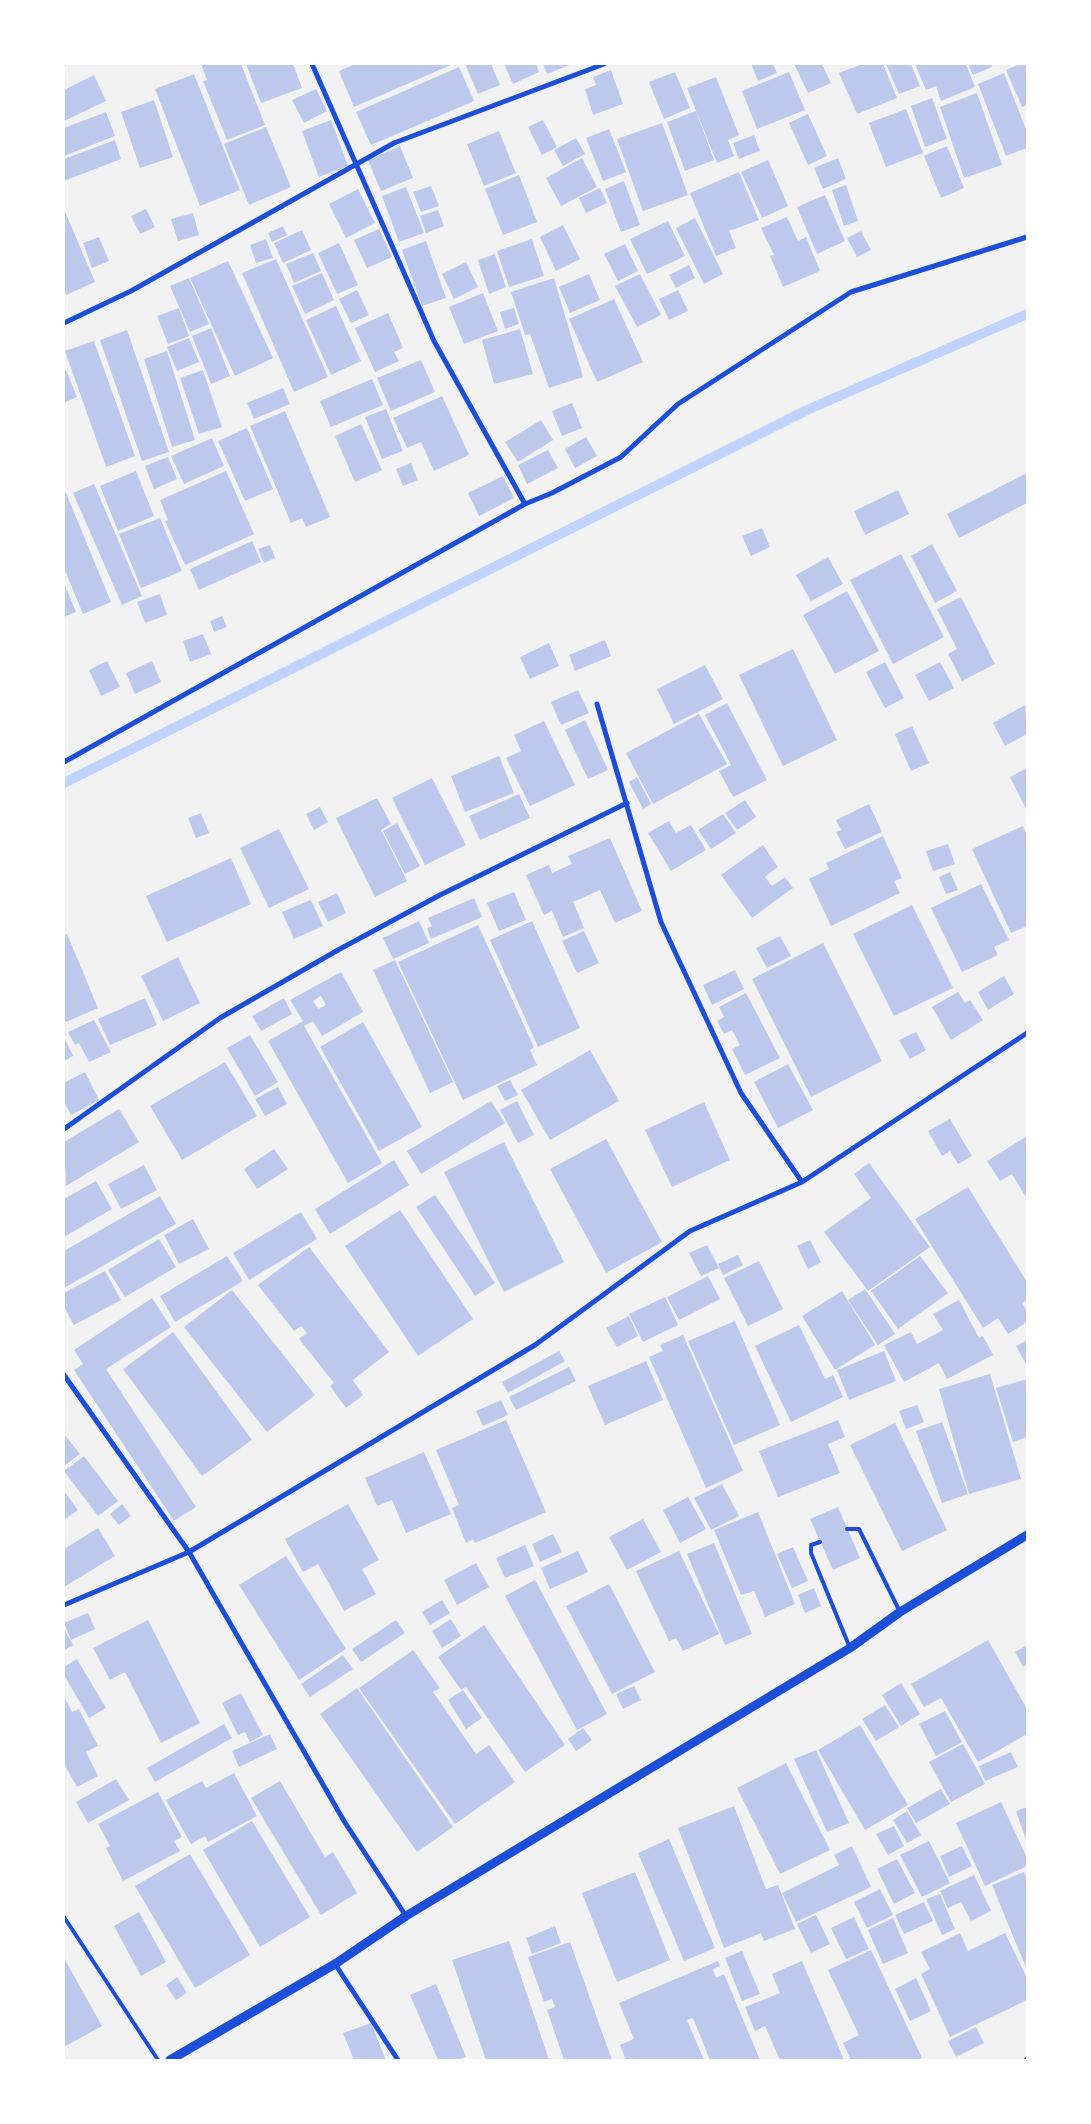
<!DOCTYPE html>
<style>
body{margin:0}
#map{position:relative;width:1091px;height:2124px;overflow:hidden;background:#f2f2f2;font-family:Manrope,sans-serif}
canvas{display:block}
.frame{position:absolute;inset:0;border:65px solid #fff;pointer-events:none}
</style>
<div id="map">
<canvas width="1091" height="2124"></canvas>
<div class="frame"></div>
</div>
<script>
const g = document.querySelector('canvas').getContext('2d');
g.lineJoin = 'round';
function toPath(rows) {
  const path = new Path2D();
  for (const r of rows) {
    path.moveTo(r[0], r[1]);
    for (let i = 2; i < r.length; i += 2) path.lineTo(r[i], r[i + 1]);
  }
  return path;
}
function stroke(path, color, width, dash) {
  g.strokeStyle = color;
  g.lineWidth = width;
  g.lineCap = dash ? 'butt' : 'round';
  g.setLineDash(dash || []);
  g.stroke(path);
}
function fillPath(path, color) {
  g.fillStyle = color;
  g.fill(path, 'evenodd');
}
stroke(toPath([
 [64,783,807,410,1027,314]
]), '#bfd3fe', 10);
fillPath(toPath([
 [201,64,241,64,265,125,227,140,203,81,207,80],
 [246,64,293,64,302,88,261,103],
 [355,64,453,64,354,107,339,71],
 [465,64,491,64,500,85,478,94],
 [504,64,536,64,539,72,513,84],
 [543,64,572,64,547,74],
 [751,64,773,64,777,73,758,81],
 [794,64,822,64,831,83,808,93],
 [862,64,883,64,897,98,857,114,839,73],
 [886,64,911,64,920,86,899,94],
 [915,64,966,64,975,87,941,101,936,86,926,90],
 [968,64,991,64,992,67,973,75],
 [1020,64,1027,64,1027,105,1022,107,1006,70],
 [459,67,474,101,371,145,356,112],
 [611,70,623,104,593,115,585,89,596,85,593,77],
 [675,72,690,108,664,119,649,82],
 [789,72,805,110,757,129,742,91],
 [1004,73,1027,132,1027,148,1006,156,978,84],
 [194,74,240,190,200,206,155,89],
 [94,75,106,101,64,121,64,90],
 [716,77,739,135,728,140,734,156,717,163,687,88],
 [316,89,327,111,304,123,292,100],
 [977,93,1002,165,964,178,940,107],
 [932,98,947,139,925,147,911,106],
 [154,100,173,157,140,168,121,112],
 [906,109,923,153,886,167,869,123],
 [696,111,714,160,685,171,667,122],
 [106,112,115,136,64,156,64,128],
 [808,114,827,156,808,165,789,123],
 [331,120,348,166,319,177,302,131],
 [543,120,557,147,542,155,528,127],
 [662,123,688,195,643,211,617,139],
 [266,127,291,187,249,205,224,144],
 [609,129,626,172,603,181,586,138],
 [499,131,516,173,484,186,467,144],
 [754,135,760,151,739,159,733,143],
 [576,138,585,154,563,166,554,150],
 [115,140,121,159,64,181,64,159],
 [400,146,413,178,381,191,368,160],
 [947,146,964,188,941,198,924,156],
 [582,158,597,187,561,206,546,178],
 [838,158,846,179,823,189,814,168],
 [768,160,788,206,762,218,741,172],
 [739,172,759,220,729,231,736,248,716,256,690,193],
 [519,175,537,222,503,235,485,189],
 [624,181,640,225,621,232,605,189],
 [846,185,858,221,844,226,832,190],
 [431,186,439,206,421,212,413,192],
 [406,187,424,233,399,242,382,196],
 [600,188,607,203,586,213,579,198],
 [358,189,375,223,346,238,329,204],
 [825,195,845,241,817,254,797,207],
 [64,209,95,282,66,295,64,289],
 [146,209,155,227,140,234,131,216],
 [438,210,444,226,426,233,420,216],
 [193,213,199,235,178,241,171,219],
 [787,217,798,241,806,237,820,271,783,287,770,256,774,255,761,228],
 [695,218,723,274,704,284,676,228],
 [668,221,685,256,647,274,630,239],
 [563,225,580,259,556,271,540,237],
 [283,226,287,235,272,242,268,233],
 [379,229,392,257,367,268,354,240],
 [302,230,311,250,283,263,274,243],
 [861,231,871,250,857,257,847,238],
 [99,237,109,261,92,268,83,243],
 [266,239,273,258,256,263,250,245],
 [532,239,544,276,509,287,497,251],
 [426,241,446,298,422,306,402,250],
 [339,243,358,285,337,294,318,253],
 [625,244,638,271,618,281,604,254],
 [313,253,321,271,294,283,286,264],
 [495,254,506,287,489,294,478,260],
 [276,259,328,377,294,392,242,273],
 [228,261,273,358,235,376,190,278],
 [466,262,478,287,454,299,442,274],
 [689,265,695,278,676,288,669,275],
 [322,273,334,300,305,314,292,286],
 [589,274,600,300,570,313,559,287],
 [640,274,661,315,637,327,615,286],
 [189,278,209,324,190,332,170,286],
 [554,278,583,377,549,388,530,334,525,335,511,292],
 [357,290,369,315,351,323,339,299],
 [678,290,688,311,669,320,659,299],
 [483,293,498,331,464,344,449,307],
 [614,299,643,362,597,382,569,319],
 [336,306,361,361,331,375,306,320],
 [179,308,189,336,168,344,157,316],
 [514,308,519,324,505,329,500,312],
 [388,313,403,348,394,352,399,361,375,372,355,328],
 [211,328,230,376,211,384,192,336],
 [520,329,533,374,494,384,482,340],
 [127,330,169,452,142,461,100,340],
 [189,338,199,362,177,371,167,347],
 [94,341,135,456,106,467,65,351],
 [167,351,195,440,172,447,144,359],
 [421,360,435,392,391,411,377,378],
 [66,370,77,397,64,403,64,371],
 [203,370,222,427,199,434,180,378],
 [372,379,383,405,331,427,320,401],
 [283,388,290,404,254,419,247,403],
 [442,396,469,455,434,471,421,442,407,448,393,418],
 [572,403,582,428,562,436,552,411],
 [386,409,403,451,382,459,365,417],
 [285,411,330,517,306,527,302,518,291,523,250,426],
 [541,420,553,440,518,462,505,442],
 [361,424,382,470,355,482,335,436],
 [247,428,273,489,245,501,218,441],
 [586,437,597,456,575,468,565,449],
 [212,438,224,466,184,484,171,456],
 [548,450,558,468,527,484,518,465],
 [168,457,177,479,154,489,145,466],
 [411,463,418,480,403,486,396,469],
 [136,471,154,516,118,531,100,486],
 [226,471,254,534,185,565,165,521,168,520,160,500],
 [1027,473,1027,503,959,538,947,514],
 [503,476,514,498,479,516,468,493],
 [94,484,142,596,122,605,73,493],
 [64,488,111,602,83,614,64,568],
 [898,490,909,514,865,535,854,511],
 [160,518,182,571,141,588,119,534],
 [762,528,770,547,751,556,742,536],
 [252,541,261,562,199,590,190,569],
 [932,544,957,591,935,603,911,556],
 [270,545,275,558,264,563,258,549],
 [901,554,944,637,893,664,850,580],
 [828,557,843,584,811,601,796,575],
 [64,583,76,612,64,617],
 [847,591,879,651,835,674,803,615],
 [160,594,167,615,145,623,137,602],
 [961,597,995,664,962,681,948,654,957,649,937,609],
 [222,616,227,627,214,632,210,621],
 [203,634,211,654,190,662,183,641],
 [605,640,611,656,575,671,569,655],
 [549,643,559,666,530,679,520,657],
 [793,649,837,740,783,766,739,675],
 [107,661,120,687,101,696,89,670],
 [152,661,161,682,135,694,126,673],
 [885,662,904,698,885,708,866,672],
 [940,662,954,688,929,701,915,675],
 [705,665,723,699,674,724,657,689],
 [578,690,589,713,561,725,551,702],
 [727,703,767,780,733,797,719,771,731,765,705,715],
 [1025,705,1027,734,1005,746,993,723],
 [699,714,727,764,653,804,626,753],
 [585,720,608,770,588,779,565,730],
 [544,721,575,785,530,806,506,758,521,751,514,735],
 [912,726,929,763,911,771,895,734],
 [499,756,514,793,465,812,451,776],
 [1027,768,1027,811,1010,777],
 [637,777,651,804,643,809,629,782],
 [432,778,466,845,425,865,392,798],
 [519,794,530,818,480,840,469,816],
 [377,798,391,824,381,830,407,881,375,897,336,818],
 [745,800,756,817,737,830,725,813],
 [869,804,882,832,845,849,836,832,841,830,836,820],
 [320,807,328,822,314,830,306,814],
 [201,813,209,833,196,838,188,818],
 [723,814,736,833,711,849,698,830],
 [669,821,676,833,691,825,706,850,671,871,648,833],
 [397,823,420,866,405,874,383,831],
 [1023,826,1027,836,1027,926,1011,933,972,849],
 [279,829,309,889,269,908,240,848],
 [883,836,902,878,894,881,900,893,831,926,809,879,829,869,826,863],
 [610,838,642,911,615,923,600,890,573,902,584,928,563,937,552,911,544,915,526,875,549,865,552,873,572,864,568,856],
 [948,844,955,864,933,871,926,851],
 [763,845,778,867,765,877,772,886,785,877,793,888,752,918,721,875],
 [231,858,251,904,167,942,146,896],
 [950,872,958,890,946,894,939,877],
 [981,884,1009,940,994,947,998,955,962,972,931,908],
 [514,892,526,920,499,931,487,903],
 [337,893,346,913,328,922,318,902],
 [474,898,482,917,431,939,427,928,432,926,428,918],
 [311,900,323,926,294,939,282,912],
 [912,905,953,988,894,1016,853,934],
 [419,921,429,943,393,959,383,938],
 [532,921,580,1028,538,1047,490,940],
 [478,925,534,1047,530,1050,537,1065,463,1100,398,962],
 [584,931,599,963,577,973,562,941],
 [67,934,98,1008,64,1023,64,936],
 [780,936,791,956,767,968,756,948],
 [823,943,882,1061,811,1097,752,979],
 [178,957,200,1003,163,1021,141,976],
 [395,960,453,1082,430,1093,373,970],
 [735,970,744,989,712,1005,703,985],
 [341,972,363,1012,322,1036,313,1021,304,1026,382,1163,348,1183,268,1041,303,1021,290,1000],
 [321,996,326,1005,318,1009,313,1001],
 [1004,976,1014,994,988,1010,978,992],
 [958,992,965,1003,970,1000,983,1020,951,1040,932,1007],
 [746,993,780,1058,745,1075,732,1049,740,1045,732,1030,724,1034,717,1021,724,1017,719,1007],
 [145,998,157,1025,110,1045,98,1019],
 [284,998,292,1014,261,1031,252,1016],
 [94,1020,111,1052,89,1062,79,1043,75,1045,68,1032],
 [363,1022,422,1127,379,1151,320,1047],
 [916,1032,926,1050,910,1059,899,1040],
 [250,1035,278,1082,255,1096,227,1048],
 [64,1037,73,1056,64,1061],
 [590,1050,619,1101,550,1140,521,1090],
 [225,1062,257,1116,182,1160,150,1106],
 [788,1064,813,1110,778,1128,754,1082],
 [85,1072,99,1100,71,1115,64,1102,64,1083],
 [510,1080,518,1095,505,1101,497,1086],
 [278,1087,287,1104,265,1116,255,1099],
 [491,1101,505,1123,421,1174,407,1151],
 [517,1101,534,1135,518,1143,500,1110],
 [704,1102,730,1160,672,1187,645,1130],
 [119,1109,139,1142,66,1186,64,1142],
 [950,1119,972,1156,958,1164,950,1151,942,1156,928,1131],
 [1027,1136,1027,1199,1012,1174,1000,1181,987,1161],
 [606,1139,662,1242,606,1273,550,1169],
 [504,1142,564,1262,504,1292,444,1172],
 [274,1149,288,1169,257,1189,244,1169],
 [394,1160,409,1185,330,1234,315,1209],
 [869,1163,930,1247,868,1291,824,1232,871,1198,854,1174],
 [144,1165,157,1190,121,1209,108,1184],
 [96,1181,112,1209,64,1237,64,1199],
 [968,1187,1027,1282,1027,1300,1022,1303,1027,1311,1027,1322,1008,1334,998,1318,983,1328,915,1219],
 [435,1195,495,1283,475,1296,416,1207],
 [160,1196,176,1224,64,1288,64,1251],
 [400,1210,473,1319,418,1356,345,1246],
 [301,1212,317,1239,249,1280,233,1253],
 [193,1219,209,1249,179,1264,164,1235],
 [159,1239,176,1267,125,1297,108,1270],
 [810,1240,821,1262,808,1269,797,1246],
 [707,1245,719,1268,701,1276,689,1253],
 [309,1247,389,1352,353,1380,363,1395,346,1408,330,1386,334,1383,299,1339,307,1333,301,1326,294,1331,258,1285],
 [738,1255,743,1265,723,1275,718,1264],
 [227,1256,243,1281,175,1322,160,1296],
 [920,1256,948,1293,898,1329,871,1291],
 [759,1261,783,1309,748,1326,724,1278],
 [105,1271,121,1300,74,1325,64,1307,64,1293],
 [708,1276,720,1299,679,1320,667,1297],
 [865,1289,895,1334,878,1345,848,1300],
 [232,1290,315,1395,267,1432,184,1327],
 [842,1291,875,1345,835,1370,802,1316],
 [665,1297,678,1325,643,1342,629,1314],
 [152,1298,171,1327,106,1369,196,1507,174,1521,74,1370,83,1364,74,1350],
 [959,1300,979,1338,983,1336,993,1355,947,1379,939,1363,904,1382,884,1345,911,1332,917,1344,943,1330,933,1314],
 [629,1316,638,1336,617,1347,606,1328],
 [735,1321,780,1425,734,1445,688,1341],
 [799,1325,825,1379,833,1375,843,1397,791,1422,755,1346],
 [173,1332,252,1440,202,1476,123,1369],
 [683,1335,743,1471,706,1488,649,1357,663,1351,660,1345],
 [1027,1340,1027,1366,1016,1346],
 [559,1351,565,1361,508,1393,502,1382],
 [884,1351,896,1381,849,1400,837,1370],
 [646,1361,663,1400,605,1425,588,1386],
 [569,1367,576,1381,516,1410,509,1397],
 [990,1374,1021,1479,969,1494,939,1389],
 [1027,1379,1027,1437,1013,1442,996,1388],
 [501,1400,508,1415,483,1426,476,1411],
 [917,1405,924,1422,906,1429,899,1411],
 [506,1420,546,1512,475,1543,473,1539,466,1543,452,1508,459,1505,436,1450],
 [838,1420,845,1437,828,1444,840,1473,778,1497,759,1451],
 [942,1422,968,1494,942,1503,916,1431],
 [895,1423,947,1530,902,1551,850,1445],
 [64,1434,80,1454,64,1466],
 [424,1452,451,1514,406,1533,392,1500,377,1506,365,1478],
 [84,1456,118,1501,98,1516,64,1471],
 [722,1484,739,1516,711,1530,694,1498],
 [64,1491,78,1510,64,1520],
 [688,1497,706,1529,680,1543,663,1510],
 [122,1504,131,1516,119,1525,110,1514],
 [348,1504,379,1560,362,1569,376,1594,344,1611,318,1564,303,1572,285,1539],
 [838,1507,860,1558,833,1570,810,1519],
 [758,1512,795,1604,765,1617,754,1591,741,1595,714,1530],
 [643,1519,661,1552,627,1570,609,1537],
 [98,1528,115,1556,64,1587,64,1549],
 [553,1534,562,1552,540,1562,532,1544],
 [714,1543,752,1634,725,1645,687,1554],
 [525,1545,534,1566,505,1578,496,1558],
 [793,1547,808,1581,792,1588,777,1554],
 [578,1551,588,1572,550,1589,541,1568],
 [679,1551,719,1634,683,1651,676,1638,669,1641,636,1571],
 [286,1556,346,1649,299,1680,239,1585],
 [476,1563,489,1587,457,1605,444,1580],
 [535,1580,607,1714,577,1730,505,1596],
 [609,1584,655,1672,612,1694,566,1606],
 [814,1588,821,1606,805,1613,798,1595],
 [442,1600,450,1613,430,1625,422,1612],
 [88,1613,95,1629,71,1640,64,1623],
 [451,1619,461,1636,442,1648,432,1631],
 [148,1620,200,1723,161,1743,125,1672,110,1680,93,1648],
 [396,1620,405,1633,361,1662,352,1649],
 [484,1625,565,1745,525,1772,466,1687,461,1690,438,1657],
 [64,1629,73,1645,64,1650],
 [988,1640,1027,1709,1027,1734,978,1762,941,1698,924,1707,911,1684],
 [1027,1645,1027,1665,1023,1667,1015,1652],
 [413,1650,440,1688,433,1692,476,1754,489,1745,515,1782,455,1824,359,1688],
 [343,1655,353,1669,310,1697,301,1684],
 [77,1659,106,1708,89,1718,64,1675,64,1667],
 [901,1683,920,1714,901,1726,882,1695],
 [634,1686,641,1700,623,1709,616,1694],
 [357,1688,453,1827,417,1852,320,1714],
 [463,1690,482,1718,466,1729,448,1700],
 [241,1693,263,1735,250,1742,245,1732,238,1735,222,1703],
 [64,1696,72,1712,79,1709,98,1746,86,1752,98,1776,77,1787,64,1764],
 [885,1705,899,1727,876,1741,862,1719],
 [945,1711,962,1742,936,1756,919,1724],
 [224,1724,232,1738,155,1782,147,1768],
 [860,1725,908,1805,865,1830,818,1750],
 [583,1728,592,1740,576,1751,568,1739],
 [270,1734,277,1749,239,1767,232,1751],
 [963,1744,985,1784,951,1802,929,1762],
 [816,1750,849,1823,827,1832,794,1759],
 [1011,1752,1018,1767,985,1781,979,1766],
 [786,1763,830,1850,780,1874,737,1788],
 [234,1773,257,1816,208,1842,205,1836,191,1844,166,1800,202,1781,206,1788],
 [116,1779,129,1800,88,1823,76,1802],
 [280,1781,325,1857,333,1852,357,1893,321,1915,251,1798],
 [941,1789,950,1804,916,1823,907,1808],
 [158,1792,182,1837,174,1841,180,1851,123,1881,106,1848,110,1846,98,1824],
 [1001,1802,1027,1858,1027,1866,985,1886,956,1823],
 [734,1806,766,1889,778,1885,795,1929,764,1941,761,1933,724,1948,678,1828],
 [1027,1807,1027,1843,1016,1811],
 [907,1811,921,1835,907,1843,893,1820],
 [252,1821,310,1917,260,1947,203,1850],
 [894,1826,904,1846,888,1855,876,1834],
 [669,1839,715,1948,684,1961,638,1853],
 [929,1841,950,1883,922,1897,900,1855],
 [852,1846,871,1887,796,1922,782,1893,839,1865,834,1855],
 [962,1846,972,1866,949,1877,940,1856],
 [190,1854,250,1955,195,1988,135,1886],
 [897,1859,915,1893,894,1904,877,1869],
 [635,1872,670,1960,617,1982,582,1893],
 [1024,1872,1027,1879,1027,1970,992,1885],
 [974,1875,991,1911,971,1921,961,1902,948,1908,940,1891],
 [880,1889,893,1915,867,1928,854,1902],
 [940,1894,955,1929,942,1935,926,1899],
 [924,1902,933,1921,904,1934,895,1915],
 [139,1912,166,1962,141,1976,114,1926],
 [816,1915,830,1944,811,1953,797,1924],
 [854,1917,869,1949,846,1959,831,1928],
 [893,1918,908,1953,883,1964,868,1930],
 [555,1926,561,1943,532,1954,526,1938],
 [960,1933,968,1951,1005,1933,1027,1978,1027,2000,950,2037,921,1974,930,1969,921,1952],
 [509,1941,549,2060,486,2060,452,1960],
 [570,1942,612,2060,564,2060,547,2010,555,2007,552,1999,544,2002,528,1957],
 [871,1950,922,2058,917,2060,851,2060,843,2043,859,2035,828,1970],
 [742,1951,760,1994,742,2001,725,1958],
 [64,1958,102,2026,64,2047],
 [718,1961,720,1966,713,1969,716,1978,724,1974,760,2060,710,2060,693,2018,687,2020,704,2060,626,2060,620,2045,634,2039,619,2003],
 [802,1961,844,2060,780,2060,765,2026,755,2031,745,2007,780,1993,772,1974],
 [177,1977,187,1993,176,2000,166,1985],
 [916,1978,931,2011,910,2021,895,1989],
 [436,1984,466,2057,458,2060,438,2060,410,1995],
 [371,2023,386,2060,354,2060,343,2033],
 [976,2027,984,2043,956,2057,948,2041]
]), '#bdc9ec');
stroke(toPath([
 [847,1529,859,1529,900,1612],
 [820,1542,811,1545,811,1553,850,1648],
 [64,1917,158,2060]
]), '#1d4ed8', 4);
stroke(toPath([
 [312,64,434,341,525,504],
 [64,323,131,291,394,143,604,64],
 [597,704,661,922,741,1093,802,1182],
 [64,762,525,504,552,493,621,457,678,404,851,292,1027,237],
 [64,1129,220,1018,338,950,440,895,627,803],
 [64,1375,189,1552,344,1821,406,1916],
 [64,1605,189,1552,535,1345,690,1231,802,1182,1027,1033],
 [335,1964,398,2060],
 [1026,2060,1027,2059]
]), '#1d4ed8', 5);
stroke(toPath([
 [170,2060,335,1964,406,1916,850,1648,900,1612,1027,1535]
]), '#1d4ed8', 9);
</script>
